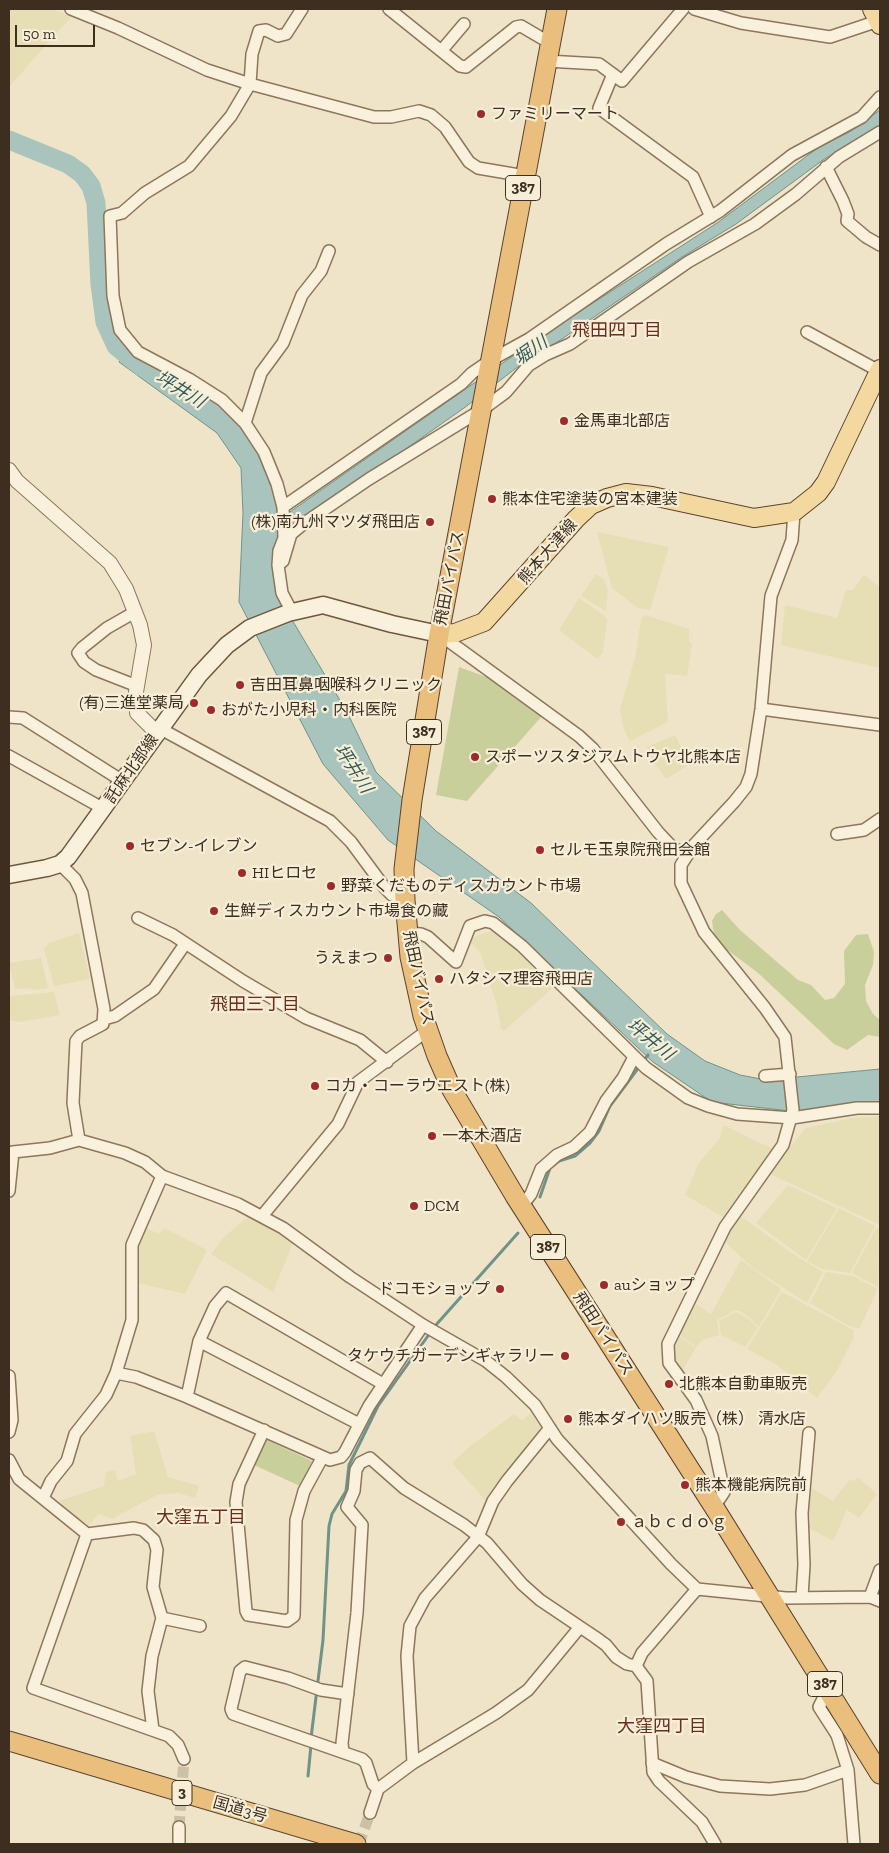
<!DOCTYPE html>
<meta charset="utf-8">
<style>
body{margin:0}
#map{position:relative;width:889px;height:1853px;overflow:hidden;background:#f0e4c8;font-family:"Zilla Slab",serif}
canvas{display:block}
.frame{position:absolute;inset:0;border:10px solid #3d2e20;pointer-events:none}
.scale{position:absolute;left:15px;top:25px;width:80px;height:22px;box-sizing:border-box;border:2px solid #3d2e20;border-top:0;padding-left:6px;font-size:15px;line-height:18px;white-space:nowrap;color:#3d2e20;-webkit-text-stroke:4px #f7eed8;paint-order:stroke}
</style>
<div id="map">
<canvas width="889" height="1853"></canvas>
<div class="frame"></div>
<div class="scale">50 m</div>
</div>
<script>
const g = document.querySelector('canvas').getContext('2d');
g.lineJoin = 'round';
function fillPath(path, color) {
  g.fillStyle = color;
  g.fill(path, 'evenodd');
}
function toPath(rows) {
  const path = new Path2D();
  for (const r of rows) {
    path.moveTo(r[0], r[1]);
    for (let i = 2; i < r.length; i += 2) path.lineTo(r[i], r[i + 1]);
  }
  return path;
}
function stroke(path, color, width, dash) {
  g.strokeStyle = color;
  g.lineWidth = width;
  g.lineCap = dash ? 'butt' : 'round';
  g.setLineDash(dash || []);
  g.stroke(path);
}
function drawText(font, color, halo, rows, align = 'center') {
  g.font = font + ' "Zilla Slab","Noto Sans JP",serif';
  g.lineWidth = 4.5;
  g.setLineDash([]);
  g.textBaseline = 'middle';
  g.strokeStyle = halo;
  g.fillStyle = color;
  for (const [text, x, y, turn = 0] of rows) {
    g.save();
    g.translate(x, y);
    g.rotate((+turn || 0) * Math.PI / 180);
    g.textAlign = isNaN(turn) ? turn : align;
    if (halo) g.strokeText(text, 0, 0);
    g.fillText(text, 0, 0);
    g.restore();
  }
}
fillPath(toPath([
 [9,9,51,9,72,16,9,87],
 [597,532,669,547,650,610,638,608,612,588],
 [596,574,604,579,608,591,606,611,581,596],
 [864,575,880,587,880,668,781,645,785,605,837,618,846,590,853,590],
 [579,598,605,616,607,620,603,652,597,659,559,630],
 [645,615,689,629,689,641,692,644,687,676,665,674,668,722,630,741,624,730,620,709,635,658,641,620],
 [675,735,690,764,666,779,653,761,647,747],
 [493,930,509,942,556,985,504,1031,501,1029,497,1006,480,952,470,942,472,938],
 [79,933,90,979,54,986,44,949,49,943],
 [41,958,48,988,35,990,29,988,15,989,9,963],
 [54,992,60,1015,19,1022,9,1020,9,996],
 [880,1116,880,1225,768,1173,806,1128,852,1118],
 [723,1125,773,1149,723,1217,685,1195,699,1163,720,1138],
 [788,1185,837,1208,806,1260,756,1223],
 [839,1208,875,1226,850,1273,822,1269,807,1261],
 [738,1214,790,1252,823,1272,807,1303,752,1267,728,1245,725,1241,731,1225],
 [250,1215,271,1227,293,1243,273,1292,211,1254,224,1237],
 [144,1227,159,1234,164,1228,207,1250,185,1294,138,1283,137,1245],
 [876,1228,880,1229,878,1287,852,1273],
 [741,1260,781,1289,759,1327,751,1319,740,1311,734,1311,717,1320,719,1335,702,1340,696,1347,677,1333,695,1303,711,1314],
 [826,1272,853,1276,878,1289,859,1329,847,1325,810,1303],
 [782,1292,853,1330,854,1337,837,1371,817,1398,777,1365,747,1349],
 [736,1312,750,1320,758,1328,745,1347,721,1335,719,1321],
 [677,1335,696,1348,681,1373,673,1355],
 [531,1413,540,1427,539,1432,488,1503,452,1463,469,1447,514,1414,522,1420],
 [154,1431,168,1477,199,1486,195,1498,178,1493,157,1495,112,1519,99,1514,89,1525,73,1515,59,1501,104,1486,106,1472,115,1470,118,1481,136,1474,130,1436],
 [857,1477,877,1494,859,1518,847,1510,833,1541,809,1528,811,1517,806,1513,809,1486,833,1501,850,1479,855,1481]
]), '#e6deb5');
fillPath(toPath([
 [459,667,489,678,542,716,467,801,436,795],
 [722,910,740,930,798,980,811,985,825,1000,834,998,845,984,844,951,856,935,868,934,874,952,873,965,865,985,866,1001,873,1014,880,1020,880,1037,868,1035,847,1050,834,1044,757,972,722,946,714,934,712,921,716,914],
 [267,1440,312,1461,300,1486,254,1465]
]), '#c9cf9b');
const water = toPath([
 [880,110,880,125,823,160,736,224,682,257,556,343,528,359,464,408,326,505,277,542,273,548,279,598,347,712,376,772,436,831,531,903,667,1034,705,1061,740,1075,766,1080,880,1069,880,1103,798,1112,712,1102,653,1062,499,917,388,840,323,764,239,602,243,513,241,468,217,433,119,362,126,348,168,376,188,384,215,401,242,427,254,444,270,478,278,513,287,514,537,339,717,223,819,147,851,131,880,110]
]);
fillPath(water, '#a9c4bc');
stroke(water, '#6f938a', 1);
stroke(toPath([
 [540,1197,550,1168,559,1161,575,1156,590,1143,599,1131,610,1106,648,1055],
 [311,1738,323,1640,329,1526,332,1514,346,1491,349,1465,378,1406,435,1326,518,1233],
 [308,1776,311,1745]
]), '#6f938a', 3);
stroke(toPath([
 [9,140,68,164,82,174,91,186,96,203,100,284,105,322,116,346,142,367]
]), '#a9c4bc', 19);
stroke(toPath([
 [179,1827,184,1759],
 [359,1844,370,1813]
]), '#ccc0a6', 11, [11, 5.5]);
const minor = toPath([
 [71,9,118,28,207,70,250,84,374,117,391,117,419,111,431,115,445,127,469,162,478,168,525,176],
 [389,9,460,66,466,67,516,27,521,26,550,43],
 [694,9,741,23,830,37,878,21],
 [442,50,464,24],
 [547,61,599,64,622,81,683,9],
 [613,74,599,108,693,177,711,217],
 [826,167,843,201,848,214,847,221,866,237,880,245],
 [807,332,879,371],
 [245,423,222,400,189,379,138,352,120,330,113,296,110,216,122,213,145,193,189,166,231,116,250,84,252,54,259,31,266,30,278,36,286,34,302,9],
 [283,507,461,384,472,373,491,360,529,339,666,244,720,211,792,155,862,117,880,97],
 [278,565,283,561,291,534,303,524,369,479,483,409,506,392,529,365,545,355,570,344,688,262,755,224,796,194,839,157,880,132],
 [135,612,107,628,82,648,78,653,84,662,96,670,137,686],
 [292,612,282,593,278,565,279,551,284,538,283,507,277,484,264,452,245,423,261,373,283,343,302,295,321,271,329,251],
 [439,634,579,736,593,749,658,832,673,848,687,854],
 [761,709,880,725],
 [9,717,23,718,124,782],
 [161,729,330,821,351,842,385,888,392,895,405,900],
 [9,756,104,809],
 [837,834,864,830,880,819],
 [60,864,75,879,82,893,104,1009,103,1024,80,1036,76,1041,73,1103,79,1140],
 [138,918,173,935,243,981,306,1018,360,1040,387,1062],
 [408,933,421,934,428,937,456,962,470,926,485,921,493,923,522,946,646,1068,688,1098,708,1106,737,1114,792,1118,857,1108,880,1108],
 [104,1019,115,1016,154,989,185,944],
 [765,1076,790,1074],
 [9,1191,13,1152,50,1148,79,1140,125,1153,145,1162,162,1176,238,1204,283,1228,350,1277,423,1325,486,1361,506,1377,535,1405,557,1439,671,1564,697,1589,786,1598,870,1597,880,1601],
 [522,1206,531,1194,541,1169,557,1155,574,1147,590,1132,606,1101,623,1078,634,1057],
 [262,1216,338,1124,358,1082,428,1030],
 [199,1341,359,1424],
 [116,1373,136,1377,187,1397,330,1460,341,1457,345,1452,369,1406,423,1325],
 [9,1376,12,1420,9,1432],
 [187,1397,199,1341,215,1306,226,1293,383,1384],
 [264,1430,239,1484,236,1502,246,1611,248,1615,287,1621,294,1616,296,1520,304,1491,322,1458],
 [9,1460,19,1479,87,1534,134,1528,143,1530,154,1540,157,1550,153,1587,162,1618,152,1656,148,1691,153,1730],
 [43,1498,51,1481,67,1461,75,1434,106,1395,116,1373,132,1320,132,1245,162,1176],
 [714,1507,724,1492,712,1436,696,1400,669,1363,668,1344,725,1227,783,1145,793,1110,785,1037,765,1008,704,932,681,883,681,865,693,846,734,802,746,787,751,774,761,709,771,596,792,540,794,512],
 [87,1534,33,1688,169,1736,178,1745,184,1759],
 [802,1597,804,1565,802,1513,809,1433],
 [870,1597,880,1570],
 [162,1618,200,1626],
 [636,1666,642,1653,697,1589],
 [828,1689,819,1707,837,1735,848,1770,854,1844],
 [348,1694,321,1690,288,1678,245,1667,240,1671,231,1709,233,1714,362,1759,366,1763,373,1784,378,1789,370,1813],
 [343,1752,342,1743,357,1613,362,1525,347,1507,354,1491,356,1470,360,1463,370,1458,404,1488,464,1525,487,1543,522,1584,540,1600,595,1637,606,1645,616,1657,627,1664,636,1666,647,1681,653,1772,659,1781,702,1822,715,1844],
 [413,1763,407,1656,410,1626,425,1598,478,1537,493,1501,507,1481,550,1428],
 [652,1763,686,1777,720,1786,770,1789,805,1785,848,1770],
 [378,1789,413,1763,496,1713,528,1690,580,1627],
 [179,1844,179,1827]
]);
const tertiary = toPath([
 [9,470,17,481,110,563,126,589,140,625,144,645,136,692,137,713,158,734]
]);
const secondary = toPath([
 [9,875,47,868,60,864,68,857,199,675,227,645,250,628,288,613,323,605,392,624,439,634]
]);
const primary = toPath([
 [872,9,880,25],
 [439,634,455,633,484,622,576,519,591,505,607,498,626,493,652,496,754,518,794,512,818,493,826,482,880,369]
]);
const trunk = toPath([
 [557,9,439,634,412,800,404,869,405,900,410,957,423,1016,437,1056,452,1090,515,1196,714,1507,880,1774],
 [9,1741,356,1844]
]);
stroke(minor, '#8d765c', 14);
stroke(tertiary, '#8d765c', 16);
stroke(secondary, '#6f573f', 19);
stroke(primary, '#5b4430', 20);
stroke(trunk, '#5b4430', 21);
stroke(minor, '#faf1dc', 11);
stroke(tertiary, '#faf1dc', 14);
stroke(secondary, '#faf1dc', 16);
stroke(primary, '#f3d9a0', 18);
stroke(trunk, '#eabe7c', 19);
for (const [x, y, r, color] of [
 [481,114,5,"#9e2a2b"],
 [564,421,5,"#9e2a2b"],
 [492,499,5,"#9e2a2b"],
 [430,522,5,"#9e2a2b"],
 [240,685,5,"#9e2a2b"],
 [194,703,5,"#9e2a2b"],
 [211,710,5,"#9e2a2b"],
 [475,757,5,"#9e2a2b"],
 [130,846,5,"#9e2a2b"],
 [540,850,5,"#9e2a2b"],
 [242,873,5,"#9e2a2b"],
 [331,886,5,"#9e2a2b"],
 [214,911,5,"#9e2a2b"],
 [388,958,5,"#9e2a2b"],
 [439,979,5,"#9e2a2b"],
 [315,1086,5,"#9e2a2b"],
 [432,1136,5,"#9e2a2b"],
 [414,1206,5,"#9e2a2b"],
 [604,1285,5,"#9e2a2b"],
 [500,1289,5,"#9e2a2b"],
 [565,1356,5,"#9e2a2b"],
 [669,1384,5,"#9e2a2b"],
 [568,1419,5,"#9e2a2b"],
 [685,1485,5,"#9e2a2b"],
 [621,1522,5,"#9e2a2b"]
]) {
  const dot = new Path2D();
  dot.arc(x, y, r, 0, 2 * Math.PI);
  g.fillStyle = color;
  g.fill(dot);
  stroke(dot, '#f7eed8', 2);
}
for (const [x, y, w] of [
 [523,188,35],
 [424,732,35],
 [548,1247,35],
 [825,1684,35],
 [182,1793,20]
]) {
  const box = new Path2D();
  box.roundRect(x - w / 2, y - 12.5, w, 25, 4);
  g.fillStyle = '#f7eed8';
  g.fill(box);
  stroke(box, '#3d2e20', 1);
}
drawText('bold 15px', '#3d2e20', null, [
 ["387",523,188],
 ["387",424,732],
 ["387",548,1247],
 ["387",825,1684],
 ["3",182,1793]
]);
drawText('16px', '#3d2e20', '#f7eed8', [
 ["ファミリーマート",491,114],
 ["金馬車北部店",574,421],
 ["熊本住宅塗装の宮本建装",502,499],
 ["(株)南九州マツダ飛田店",420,522,"right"],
 ["吉田耳鼻咽喉科クリニック",250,685],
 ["(有)三進堂薬局",184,703,"right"],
 ["おがた小児科・内科医院",221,710],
 ["スポーツスタジアムトウヤ北熊本店",485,757],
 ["セブン-イレブン",140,846],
 ["セルモ玉泉院飛田会館",550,850],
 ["HIヒロセ",252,873],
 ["野菜くだものディスカウント市場",341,886],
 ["生鮮ディスカウント市場食の藏",224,911],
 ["うえまつ",378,958,"right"],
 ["ハタシマ理容飛田店",449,979],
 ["コカ・コーラウエスト(株)",325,1086],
 ["一本木酒店",442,1136],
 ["DCM",424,1206],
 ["auショップ",614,1285],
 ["ドコモショップ",490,1289,"right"],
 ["タケウチガーデンギャラリー",555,1356,"right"],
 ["北熊本自動車販売",679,1384],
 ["熊本ダイハツ販売（株） 清水店",578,1419],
 ["熊本機能病院前",695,1485],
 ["ａｂｃｄｏｇ",631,1522]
], 'left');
drawText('16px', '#3d2e20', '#f7eed8', [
 ["熊本大津線",548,552,-49],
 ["飛田バイパス",450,578,-79],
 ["託麻北部線",132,769,-55],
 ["飛田バイパス",418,978,78],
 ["飛田バイパス",603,1334,57],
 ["国道3号",240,1810,16]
]);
drawText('18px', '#6b2e1e', '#f7eed8', [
 ["飛田四丁目",617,331],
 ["飛田三丁目",255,1005],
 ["大窪五丁目",201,1518],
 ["大窪四丁目",662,1727]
]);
drawText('italic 18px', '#2f5d5a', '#f7eed8', [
 ["堀川",531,351,-35],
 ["坪井川",180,390,31],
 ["坪井川",353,769,57],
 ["坪井川",650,1040,39]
]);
</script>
